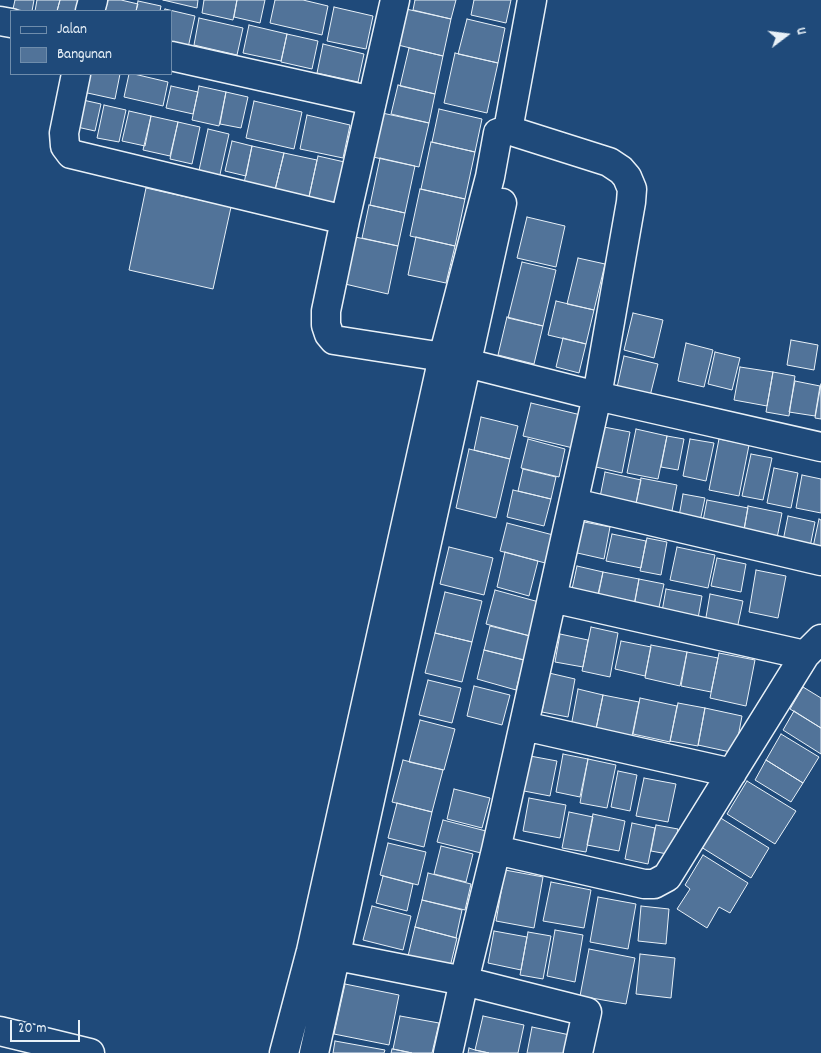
<!DOCTYPE html>
<style>
body{margin:0}
#map{position:relative;width:821px;height:1053px;overflow:hidden;background:#1f4a7a;font-family:Dekko,sans-serif}
canvas{display:block}
.legend{position:absolute;left:10px;top:10px;width:162px;height:65px;box-sizing:border-box;background:#1f4a7a;border:1px solid #6f8dac;margin:0;padding:6px 9px;list-style:none;font-size:15px;color:#e8f1f8}
.legend li{display:flex;align-items:center;gap:10px;height:25px}
.legend b{width:25px;border:1px solid #6f8dac}
.north{position:absolute;left:761px;top:10px;width:50px;height:50px;-webkit-text-stroke:4px #1f4a7a;paint-order:stroke;rotate:75deg;font-size:14px;font-weight:700;line-height:20px;text-align:center;color:#e8f1f8}
.north::after{content:'';display:block;margin:auto;width:18px;height:22px;background:#e8f1f8;clip-path:polygon(50% 0,100% 100%,50% 72%,0 100%)}
.scale{position:absolute;left:10px;top:1020px;width:70px;height:22px;box-sizing:border-box;border:2px solid #e8f1f8;border-top:0;padding-left:6px;font-size:15px;line-height:18px;white-space:nowrap;color:#e8f1f8;-webkit-text-stroke:4px #1f4a7a;paint-order:stroke}
</style>
<div id="map">
<canvas width="821" height="1053"></canvas>
<ul class="legend">
<li><b style="height:6px;background:#1f4a7a"></b>Jalan</li>
<li><b style="height:14px;background:#517399"></b>Bangunan</li>
</ul>
<div class="north">U</div>
<div class="scale">20 m</div>
</div>
<script>
const g = document.querySelector('canvas').getContext('2d');
g.lineJoin = 'round';
function fillPath(path, color) {
  g.fillStyle = color;
  g.fill(path, 'evenodd');
}
function toPath(rows) {
  const path = new Path2D();
  for (const r of rows) {
    path.moveTo(r[0], r[1]);
    for (let i = 2; i < r.length; i += 2) path.lineTo(r[i], r[i + 1]);
  }
  return path;
}
function stroke(path, color, width, dash) {
  g.strokeStyle = color;
  g.lineWidth = width;
  g.lineCap = dash ? 'butt' : 'round';
  g.setLineDash(dash || []);
  g.stroke(path);
}
const building = toPath([
 [15,0,34,0,32,11,24,11,13,9,15,0],
 [37,0,60,0,57,11,35,11,37,0],
 [60,0,85,0,83,11,57,11,60,0],
 [108,0,121,0,138,4,136,11,105,11,108,0],
 [163,0,198,0,197,8,163,0],
 [204,0,237,0,233,20,202,13,204,0],
 [237,0,265,0,260,23,234,17,237,0],
 [275,0,303,0,328,6,322,35,270,23,275,0],
 [415,0,456,0,451,19,413,10,415,0],
 [474,0,511,0,506,23,471,15,474,0],
 [138,1,161,6,160,11,136,11,138,1],
 [334,7,373,16,366,49,327,41,334,7],
 [165,9,195,16,188,48,171,44,171,11,164,11,165,9],
 [406,9,451,19,443,56,398,45,406,9],
 [199,18,243,28,237,55,194,45,199,18],
 [467,19,505,28,498,63,458,54,467,19],
 [249,25,287,34,281,61,243,53,249,25],
 [287,34,318,41,312,69,281,62,287,34],
 [323,44,364,54,358,82,317,73,323,44],
 [409,48,443,56,435,94,400,86,409,48],
 [455,53,498,63,487,113,444,103,455,53],
 [87,74,120,74,115,99,83,92,87,74],
 [129,74,134,74,168,82,163,106,124,97,129,74],
 [398,85,435,94,429,123,391,114,398,85],
 [171,86,198,92,193,114,166,108,171,86],
 [199,86,226,92,219,126,192,120,199,86],
 [226,92,248,97,241,128,220,124,226,92],
 [83,100,101,104,95,131,77,127,83,100],
 [254,101,302,112,294,149,246,138,254,101],
 [104,105,126,110,119,142,97,138,104,105],
 [439,109,482,119,475,152,432,142,439,109],
 [129,111,151,116,145,146,122,141,129,111],
 [382,113,429,123,419,167,373,157,382,113],
 [307,115,350,125,343,158,300,149,307,115],
 [151,116,178,122,170,156,143,150,151,116],
 [178,122,200,127,192,164,170,159,178,122],
 [208,129,229,134,219,179,198,175,208,129],
 [232,141,252,146,246,176,225,171,232,141],
 [431,142,475,152,465,199,421,189,431,142],
 [252,146,284,153,275,190,244,183,252,146],
 [284,153,317,160,309,197,275,190,284,153],
 [318,156,349,163,339,208,308,201,318,156],
 [380,158,415,166,405,213,370,205,380,158],
 [146,188,231,207,213,289,129,270,146,188],
 [420,189,465,199,455,246,410,236,420,189],
 [369,205,405,213,398,246,362,238,369,205],
 [527,217,565,226,556,267,517,258,527,217],
 [355,237,398,246,388,294,345,284,355,237],
 [416,237,455,246,446,283,408,275,416,237],
 [578,258,605,264,594,310,567,304,578,258],
 [522,262,556,270,543,326,508,318,522,262],
 [556,301,594,310,586,344,548,335,556,301],
 [633,313,663,320,654,358,624,350,633,313],
 [507,317,543,326,534,364,498,355,507,317],
 [563,338,586,344,579,373,556,367,563,338],
 [791,340,818,345,814,370,787,365,791,340],
 [686,343,713,350,704,387,678,381,686,343],
 [715,352,740,358,732,390,708,384,715,352],
 [624,356,658,364,649,400,616,392,624,356],
 [740,367,773,372,767,406,734,400,740,367],
 [773,372,795,376,789,416,766,412,773,372],
 [795,381,820,386,815,416,789,412,795,381],
 [821,384,821,419,815,418,821,384],
 [531,403,581,415,573,448,523,436,531,403],
 [481,417,518,426,510,459,474,450,481,417],
 [604,427,630,432,622,473,596,467,604,427],
 [636,429,667,436,658,479,627,473,636,429],
 [667,436,684,439,678,470,661,467,667,436],
 [528,439,565,449,559,477,521,468,528,439],
 [690,439,714,443,706,481,683,476,690,439],
 [719,439,749,445,739,496,709,490,719,439],
 [469,449,510,459,496,518,456,508,469,449],
 [751,454,772,458,763,500,742,496,751,454],
 [774,468,798,473,791,508,767,503,774,468],
 [523,469,556,477,551,499,518,491,523,469],
 [605,472,641,480,636,504,600,497,605,472],
 [802,475,821,479,821,513,796,508,802,475],
 [641,478,677,485,671,516,635,508,641,478],
 [513,490,551,499,544,526,507,517,513,490],
 [683,494,705,498,699,526,678,522,683,494],
 [707,500,748,508,743,534,702,526,707,500],
 [748,506,782,513,777,538,744,531,748,506],
 [788,516,815,522,810,547,783,541,788,516],
 [819,519,821,520,821,549,813,547,819,519],
 [579,521,610,527,604,559,573,552,579,521],
 [507,523,557,536,549,564,500,551,507,523],
 [612,534,646,541,641,568,606,561,612,534],
 [647,538,667,542,661,575,640,571,647,538],
 [449,547,493,558,484,595,440,584,449,547],
 [677,547,715,555,708,588,670,580,677,547],
 [505,552,538,561,529,596,497,587,505,552],
 [717,558,746,564,741,592,711,586,717,558],
 [577,566,603,572,598,594,572,589,577,566],
 [756,570,786,576,778,618,749,612,756,570],
 [603,572,639,579,633,610,597,602,603,572],
 [639,579,664,584,658,612,634,607,639,579],
 [666,589,702,596,697,624,661,617,666,589],
 [495,590,539,602,530,636,486,624,495,590],
 [445,592,482,601,472,642,435,633,445,592],
 [710,594,743,601,737,629,705,623,710,594],
 [490,626,530,636,524,660,484,650,490,626],
 [591,627,618,633,610,677,582,671,591,627],
 [435,633,472,642,462,682,425,673,435,633],
 [560,634,588,640,583,667,555,662,560,634],
 [621,641,651,647,645,676,615,669,621,641],
 [651,645,687,652,680,686,645,678,651,645],
 [484,650,524,660,516,690,477,679,484,650],
 [687,652,718,658,711,692,681,686,687,652],
 [719,653,755,660,746,706,710,698,719,653],
 [549,673,575,679,568,717,542,712,549,673],
 [428,680,461,688,452,723,419,715,428,680],
 [474,686,510,695,502,725,467,716,474,686],
 [803,687,821,698,821,728,790,709,803,687],
 [578,689,603,695,596,729,570,732,578,689],
 [603,695,639,702,632,736,596,729,603,695],
 [640,698,677,706,670,742,633,734,640,698],
 [678,703,705,708,698,746,670,741,678,703],
 [705,708,742,716,735,753,698,745,705,708],
 [794,711,821,728,821,754,783,730,794,711],
 [420,720,455,729,444,770,409,762,420,720],
 [781,734,819,757,803,783,766,760,781,734],
 [563,754,588,759,580,797,556,792,563,754],
 [530,756,557,761,550,796,524,791,530,756],
 [588,759,616,765,607,808,580,803,588,759],
 [403,760,443,770,432,812,392,802,403,760],
 [766,760,803,783,791,802,755,780,766,760],
 [618,771,637,775,630,811,611,807,618,771],
 [644,778,676,784,668,822,636,816,644,778],
 [747,781,796,811,775,844,727,814,747,781],
 [454,789,490,798,482,828,447,819,454,789],
 [529,798,566,805,560,838,523,831,529,798],
 [397,803,432,812,424,847,388,838,397,803],
 [569,812,593,817,586,852,562,848,569,812],
 [593,814,625,821,619,851,587,845,593,814],
 [719,817,769,848,751,878,701,847,719,817],
 [443,820,486,831,481,853,437,842,443,820],
 [632,823,655,828,648,864,625,859,632,823],
 [656,825,678,829,673,855,651,851,656,825],
 [388,843,426,852,418,885,380,875,388,843],
 [441,846,473,854,466,882,434,874,441,846],
 [703,855,748,883,730,913,719,907,707,928,677,909,690,889,685,885,703,855],
 [505,870,543,877,534,928,496,921,505,870],
 [428,873,471,884,465,910,422,900,428,873],
 [383,876,413,884,407,911,376,903,383,876],
 [551,882,591,890,584,928,543,921,551,882],
 [598,897,636,904,628,949,590,942,598,897],
 [422,900,462,910,456,938,415,927,422,900],
 [372,906,411,916,403,950,363,940,372,906],
 [641,906,669,909,666,944,638,941,641,906],
 [415,927,457,938,450,967,408,956,415,927],
 [555,930,583,935,575,982,547,976,555,930],
 [494,931,527,937,521,970,488,963,494,931],
 [528,932,551,936,543,979,520,975,528,932],
 [589,949,635,958,626,1004,580,996,589,949],
 [640,954,675,958,671,998,636,994,640,954],
 [345,984,399,995,389,1045,334,1034,345,984],
 [400,1016,439,1023,432,1053,412,1053,393,1049,400,1016],
 [483,1016,524,1025,518,1053,489,1053,475,1050,483,1016],
 [532,1027,570,1035,566,1053,527,1053,532,1027],
 [335,1041,385,1050,384,1053,333,1053,335,1041],
 [469,1048,475,1050,489,1053,468,1053,469,1048],
 [392,1049,393,1049,412,1053,391,1053,392,1049]
]);
fillPath(building, '#517399');
stroke(building, '#e8f1f8', 1);
const minor = toPath([
 [395,0,345,220,326,311,326,325,329,334,334,340,443,357,597,396,821,447],
 [90,11,93,0],
 [0,21,11,23],
 [171,56,372,101],
 [76,74,64,133,65,146,71,154,345,220],
 [508,130,532,0],
 [574,503,821,561],
 [552,598,805,655],
 [524,726,732,773],
 [496,850,644,884,654,884,667,877,805,655,821,639],
 [317,952,464,981,587,1012,578,1053],
 [0,1031,90,1053],
 [284,1053,311,951,443,357,490,177,498,133,508,130,609,162,621,170,627,177,632,189,631,202,597,396,496,850,464,981,448,1053],
 [314,1053,502,203]
]);
stroke(minor, '#e8f1f8', 31);
stroke(minor, '#1f4a7a', 28);
</script>
